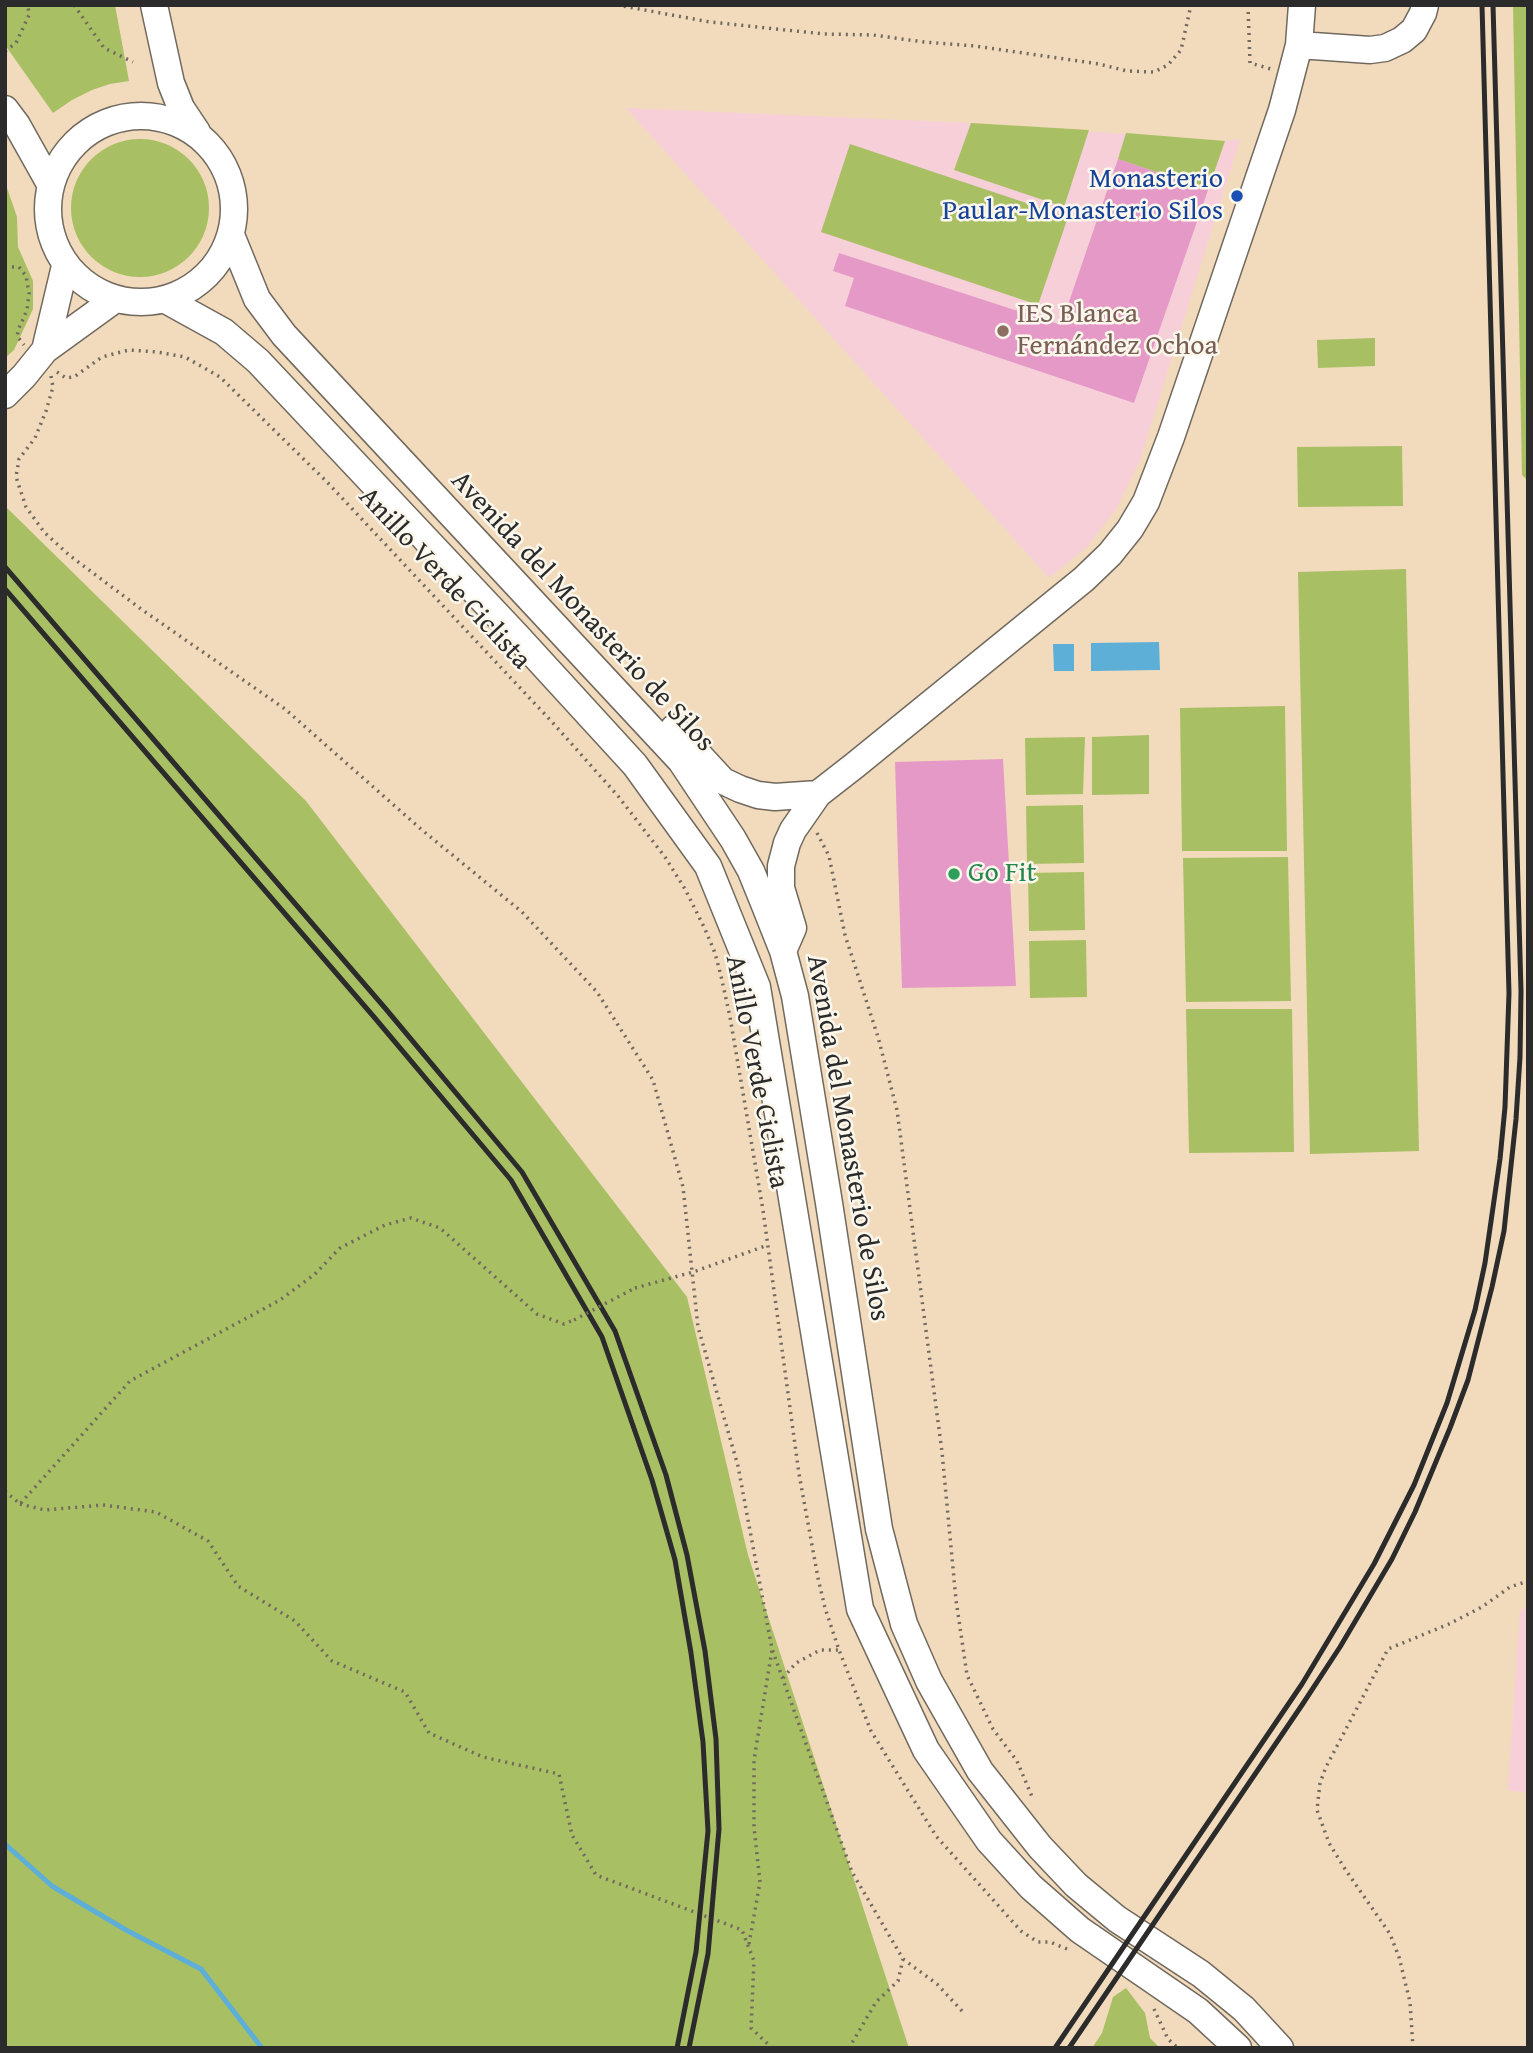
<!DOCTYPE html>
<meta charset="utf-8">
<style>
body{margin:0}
#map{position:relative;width:1533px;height:2053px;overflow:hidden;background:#f2dbbc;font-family:"Gentium Book Plus",serif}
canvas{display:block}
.frame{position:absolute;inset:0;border:7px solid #2b2b2b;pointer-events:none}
</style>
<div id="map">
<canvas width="1533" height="2053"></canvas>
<div class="frame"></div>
</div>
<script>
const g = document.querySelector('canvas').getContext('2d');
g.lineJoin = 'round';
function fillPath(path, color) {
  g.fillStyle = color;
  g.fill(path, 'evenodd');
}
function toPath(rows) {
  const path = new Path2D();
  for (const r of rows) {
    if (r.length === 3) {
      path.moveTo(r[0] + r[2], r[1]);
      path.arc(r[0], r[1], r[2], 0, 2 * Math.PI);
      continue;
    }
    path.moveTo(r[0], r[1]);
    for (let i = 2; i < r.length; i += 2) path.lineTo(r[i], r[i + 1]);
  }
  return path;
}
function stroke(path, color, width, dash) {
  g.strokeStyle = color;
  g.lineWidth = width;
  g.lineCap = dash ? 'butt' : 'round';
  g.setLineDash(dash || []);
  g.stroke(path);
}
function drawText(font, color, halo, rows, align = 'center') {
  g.font = font + ' "Gentium Book Plus",serif';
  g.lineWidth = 5;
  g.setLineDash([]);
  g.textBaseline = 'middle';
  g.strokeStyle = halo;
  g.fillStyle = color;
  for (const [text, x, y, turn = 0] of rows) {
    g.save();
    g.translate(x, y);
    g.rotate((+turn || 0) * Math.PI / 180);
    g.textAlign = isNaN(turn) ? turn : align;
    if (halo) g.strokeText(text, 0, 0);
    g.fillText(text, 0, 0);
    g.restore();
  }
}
fillPath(toPath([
 [626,108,971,123,1225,141,1240,139,1140,460,1116,509,1088,546,1049,578],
 [1528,1604,1528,1793,1508,1790,1520,1612]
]), '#f6cfd9');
fillPath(toPath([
 [5,5,115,5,129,81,110,84,92,90,72,100,53,113,5,45],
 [1513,5,1528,5,1528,481,1522,475],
 [971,123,1089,130,1064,207,954,170],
 [1126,133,1225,141,1208,190,1118,159],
 [140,208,69],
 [850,144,1068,217,1038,305,821,232],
 [5,182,17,217,18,247,33,281,33,309,14,350,5,358],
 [1375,338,1375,366,1318,368,1317,340],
 [1402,446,1403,506,1298,507,1297,447],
 [5,506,306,801,687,1297,748,1555,909,2048,5,2048],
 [1406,569,1419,1151,1310,1154,1298,572],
 [1285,706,1287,851,1182,851,1180,708],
 [1149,735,1149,794,1092,795,1092,737],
 [1085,737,1083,794,1026,795,1025,738],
 [1083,805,1084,863,1027,864,1026,806],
 [1288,857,1291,1001,1186,1002,1183,858],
 [1084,872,1085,930,1029,931,1028,873],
 [1086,940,1087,997,1030,998,1029,941],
 [1186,1009,1292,1009,1294,1152,1189,1153],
 [1126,1988,1145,2013,1150,2038,1160,2048,1092,2048,1102,2033,1113,1997]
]), '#a9bf64');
fillPath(toPath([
 [1159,642,1160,670,1091,671,1091,643],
 [1053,644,1074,644,1074,671,1054,671]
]), '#5dafd8');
stroke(toPath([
 [5,1844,52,1886,126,1930,201,1969,262,2048]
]), '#5dafd8', 5);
fillPath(toPath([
 [1118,159,1208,190,1134,403,845,306,854,278,833,271,839,253,1061,325],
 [1003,759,1016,986,902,988,895,762]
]), '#e599c6');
const minor = toPath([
 [154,5,171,83,181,108,197,132],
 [1299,45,1370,50,1385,48,1402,40,1414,30,1423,13,1425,5],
 [5,109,17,125,50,184],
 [141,209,93],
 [231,235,257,299,284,335,681,761,733,839,751,871,764,903,783,951,795,996,829,1203,879,1529,904,1624,929,1681,980,1771,1040,1847,1076,1885,1117,1919,1201,1974,1244,2009,1280,2048],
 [166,300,224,332,258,361,516,635,635,765,708,866,757,987,860,1609,926,1750,989,1841,1031,1887,1080,1930,1198,2011,1238,2048],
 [45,350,65,266],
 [5,395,24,376,45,350,114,300],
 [674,728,723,781,740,789,758,795,775,797,818,794],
 [783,951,793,928,781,888,781,866,787,843,793,830,818,794,854,766,1084,579,1110,554,1130,529,1146,502,1171,437,1282,110,1299,45,1302,5]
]);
stroke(minor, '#71695e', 29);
stroke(toPath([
 [74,5,104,48,133,62],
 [617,5,710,22,824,34,873,35,924,42,975,46,1099,64,1127,71,1154,72,1168,65,1181,50,1191,5],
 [1248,5,1250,63,1271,69],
 [5,51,16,43,29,15,28,5],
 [5,267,19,267,26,276,29,293,27,310,19,328,17,336,24,345],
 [57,372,66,378,74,377,102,357,129,350,157,352,185,357,220,377,327,482,553,723,618,796,665,857,685,889,705,929,715,953,721,976,730,1017,763,1210,799,1474,818,1578,825,1608,839,1650,871,1731,936,1836,1021,1931,1038,1942,1050,1942,1067,1949],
 [51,376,53,387,46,411,35,438,19,459,16,477,26,507,44,532,69,555,141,609,285,709,422,830,522,912,597,992,653,1080,683,1187,698,1327,738,1466,772,1649,852,1872,903,1959,898,1981,876,2002,849,2048],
 [817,833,829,856,845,935,878,1037,897,1110,942,1452,956,1600,967,1675,993,1729,1017,1761,1033,1799],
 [635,1288,693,1272,768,1245],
 [5,1491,20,1504,130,1381,280,1300,315,1274,340,1248,385,1225,411,1218,440,1228,537,1314,564,1324,574,1320],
 [20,1504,45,1510,103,1505,156,1512,208,1541,238,1586,295,1621,332,1661,405,1692,429,1733,483,1757,559,1774,572,1835,596,1875,742,1930,754,1961,751,2028,772,2048],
 [783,1678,796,1663,820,1650,839,1650],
 [749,1944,760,1882,754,1827,754,1760,772,1650],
 [903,1959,937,1984,962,2011],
 [1154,2009,1168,2039,1178,2048],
 [1413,2048,1410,2002,1399,1957,1390,1934,1345,1869,1329,1843,1317,1810,1320,1783,1326,1767,1388,1649,1449,1624,1482,1607,1510,1587,1528,1581]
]), '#71695e', 3.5, [2, 5]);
stroke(minor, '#fff', 26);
stroke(toPath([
 [5,567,385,1008,522,1172,615,1331,666,1475,687,1555,705,1651,716,1739,719,1829,708,1954,689,2048],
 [5,589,374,1017,511,1180,602,1337,652,1480,675,1560,691,1653,703,1742,708,1831,696,1952,677,2048],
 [1055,2048,1302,1684,1374,1564,1414,1485,1447,1403,1475,1310,1485,1263,1500,1159,1505,1107,1509,993,1482,5],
 [1069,2048,1302,1705,1340,1647,1392,1559,1415,1512,1450,1428,1468,1380,1492,1287,1504,1231,1516,1119,1520,1057,1521,991,1493,5]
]), '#2b2b2b', 5);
stroke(toPath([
 [574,1320,635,1288]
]), '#71695e', 3.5, [2, 5]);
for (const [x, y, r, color] of [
 [1237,196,7,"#1a4fb4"],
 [1003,331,7,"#8d6e63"],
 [954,874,7,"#2e9e5b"]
]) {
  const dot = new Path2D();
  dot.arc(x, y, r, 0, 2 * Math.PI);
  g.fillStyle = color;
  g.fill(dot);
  stroke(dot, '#fbf7ec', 2.5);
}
drawText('28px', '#164399', '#fbf7ec', [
 ["Monasterio",1223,180],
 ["Paular-Monasterio Silos",1223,212]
], 'right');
drawText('28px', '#785e54', '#fbf7ec', [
 ["IES Blanca",1017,315],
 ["Fernández Ochoa",1017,347]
], 'left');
drawText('28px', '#2b2b2b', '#fbf7ec', [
 ["Anillo Verde Ciclista",444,579,47],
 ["Avenida del Monasterio de Silos",582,612,47],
 ["Anillo Verde Ciclista",756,1072,79],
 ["Avenida del Monasterio de Silos",847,1138,80]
]);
drawText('28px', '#27864d', '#fbf7ec', [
 ["Go Fit",968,874]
], 'left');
</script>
